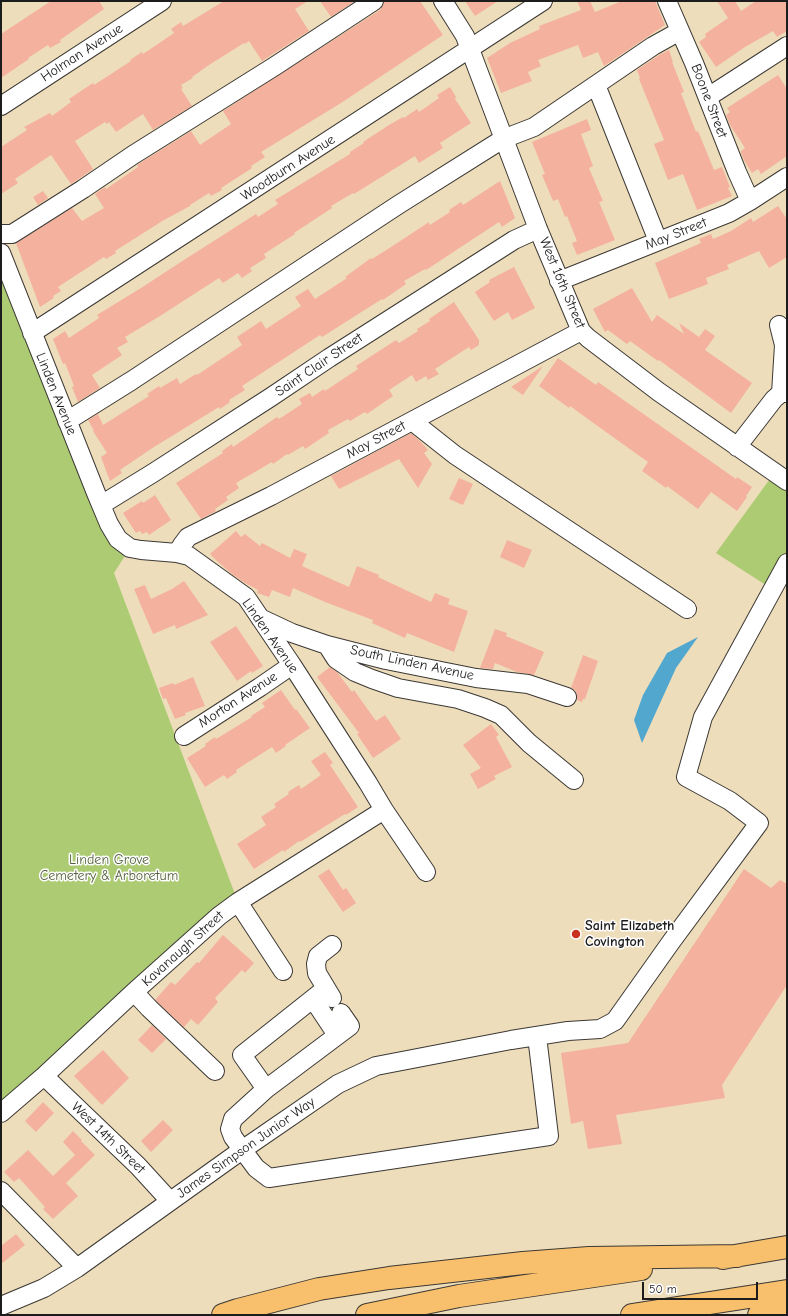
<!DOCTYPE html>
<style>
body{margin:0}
#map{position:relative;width:788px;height:1316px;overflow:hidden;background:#edb;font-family:"Comic Neue",sans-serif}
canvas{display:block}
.frame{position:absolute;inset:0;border:2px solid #1c1c1c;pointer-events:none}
.scale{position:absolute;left:642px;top:1282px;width:116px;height:18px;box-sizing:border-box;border:2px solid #1c1c1c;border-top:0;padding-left:5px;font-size:12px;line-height:14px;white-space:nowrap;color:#1c1c1c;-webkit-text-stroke:3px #fff;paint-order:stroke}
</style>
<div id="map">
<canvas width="788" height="1316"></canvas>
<div class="frame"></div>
<div class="scale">50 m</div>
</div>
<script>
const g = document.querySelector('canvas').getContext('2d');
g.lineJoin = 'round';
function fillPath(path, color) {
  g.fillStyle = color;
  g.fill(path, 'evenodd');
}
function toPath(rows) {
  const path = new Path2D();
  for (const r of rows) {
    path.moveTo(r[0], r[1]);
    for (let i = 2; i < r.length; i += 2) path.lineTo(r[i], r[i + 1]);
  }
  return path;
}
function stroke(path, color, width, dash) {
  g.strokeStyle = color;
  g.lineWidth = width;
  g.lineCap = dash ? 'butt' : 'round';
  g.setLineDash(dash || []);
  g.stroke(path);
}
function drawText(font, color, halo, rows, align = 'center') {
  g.font = font + ' "Comic Neue",sans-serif';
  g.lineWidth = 3;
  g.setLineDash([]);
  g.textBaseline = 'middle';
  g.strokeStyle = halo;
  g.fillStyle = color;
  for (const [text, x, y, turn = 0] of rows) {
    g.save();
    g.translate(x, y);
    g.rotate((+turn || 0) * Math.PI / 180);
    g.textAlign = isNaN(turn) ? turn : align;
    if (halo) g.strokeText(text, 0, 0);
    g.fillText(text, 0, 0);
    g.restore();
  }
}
fillPath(toPath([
 [1,253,67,421,130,548,114,573,238,902,1,1113],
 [775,472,787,481,787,563,772,589,716,553]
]), '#accb73');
fillPath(toPath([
 [698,637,676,668,642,743,634,720,643,695,667,653]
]), '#52a7ce');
fillPath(toPath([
 [51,1,99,1,104,9,60,40,61,42,50,48,48,45,28,58,29,59,1,78,1,34],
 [224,1,308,1,295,9,309,31,262,61,249,41,245,44,244,43,209,65,192,77,193,78,181,85,183,88,181,89,192,106,153,130,143,114,116,132,109,122,107,124,105,122,75,141,93,169,71,184,51,155,15,179,18,183,1,194,1,147,27,130,24,127,50,113,52,116,71,102,69,99,93,83,94,85,131,61,130,60,142,52,143,54,174,33,171,29,181,22,183,26],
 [320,1,355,1,331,17],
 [384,1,420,1,443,35,341,103,261,152,265,157,251,166,252,168,221,188,222,190,211,196,209,193,190,205,190,206,164,220,115,251,116,253,106,259,104,257,58,287,61,291,53,296,54,298,40,307,16,243,72,208,82,221,104,208,95,194,105,187,106,189,138,167,137,165,191,131,200,145,231,124,223,111,380,10,383,6],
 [465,1,498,1,475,16],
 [577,1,590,1,595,12,622,1,655,1,665,25,604,66,598,52,583,58,578,45,538,60,541,66,528,72,532,81,501,93,487,58,510,43,540,29,539,26,581,10],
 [717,1,735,1,741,11,756,1,787,1,787,31,777,37,773,31,745,47,716,67,699,42,706,37,705,34,728,18],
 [669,50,673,62,672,62,684,92,681,93,696,132,698,131,714,170,722,167,730,187,728,188,732,196,697,210,683,174,668,180,654,144,664,140,639,79,640,78,637,70,659,55],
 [778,75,787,89,787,156,761,174,758,169,752,173,744,160,741,153,741,151,745,148,730,125,726,115,730,112,727,108],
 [450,87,456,97,455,99,471,123,440,143,443,148,419,163,415,156,354,194,353,193,331,206,332,208,294,233,295,234,264,254,266,258,250,268,252,271,242,278,238,273,223,283,219,278,160,316,125,337,128,342,117,348,122,355,92,375,100,388,78,402,72,387,74,386,65,363,63,364,53,339,65,331,69,338,99,318,97,315,141,288,187,258,256,214,258,217,278,204,275,200,350,154,350,152,364,143,363,142,389,125,403,117,404,118,417,109,419,112,439,98,437,95],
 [587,119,591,130,581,134,593,166,589,168,603,201,599,202,615,240,577,255,572,243,577,241,567,216,565,217,558,199,553,201,542,175,545,174,532,142],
 [500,181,515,218,502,227,499,222,426,270,425,269,404,281,406,284,383,300,382,299,322,337,320,335,242,386,245,390,229,400,230,402,220,409,219,407,154,447,120,470,122,473,110,481,101,457,107,453,93,431,94,431,88,420,98,414,103,425,149,396,147,394,159,386,160,388,177,378,180,384,196,374,197,375,242,345,237,337,261,321,266,329,301,306,295,297,308,289,315,299,347,278,345,277,371,258,372,259,391,247,429,222,430,225,450,212,449,210,461,202,463,205],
 [43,191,48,198,38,205,33,197],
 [778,206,787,219,787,257,769,268,759,251,727,265,729,269,706,278,708,284,669,299,655,263,701,243,699,239,711,234,713,239,731,231,751,218,753,222],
 [514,267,535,308,512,320,508,312,494,321,475,292,490,282,489,280],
 [632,288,652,322,657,315,684,334,679,323,699,337,705,329,715,336,705,350,752,383,731,413,659,360,658,361,630,341,627,344,608,330,605,332,593,309],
 [454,302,479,340,479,345,471,350,469,347,435,369,439,374,428,380,426,376,416,382,412,375,389,390,393,396,367,414,365,412,350,421,348,419,328,430,329,433,305,449,303,446,288,455,287,454,273,464,272,462,236,483,239,488,226,497,228,500,215,509,216,511,201,519,176,483,223,453,222,451,232,444,233,447,277,417,279,419,302,404,299,399,310,393,312,397,324,389,325,391,358,369,356,366,396,340,399,343,418,331,417,329,430,321,429,319],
 [558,358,596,385,598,382,736,479,737,477,752,487,746,496,747,497,737,511,711,492,698,509,667,486,666,488,642,471,648,462,592,422,570,406,569,408,539,386],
 [543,366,523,395,511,387],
 [411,433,420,441,428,450,424,453,432,464,418,488,399,459,339,489,331,476],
 [459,478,473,484,463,505,449,499],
 [155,495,171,520,149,535,147,532,142,534,140,531,136,533,123,513,142,501,143,503],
 [236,531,241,537,245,534,260,546,262,543,290,558,294,549,307,554,302,566,349,587,357,566,379,575,378,577,431,602,435,593,450,599,448,604,468,611,454,652,407,633,405,638,372,623,373,620,325,602,293,588,290,597,272,590,269,597,257,593,258,590,245,583,233,575,217,561,210,554],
 [507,540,532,550,524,568,500,557],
 [184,581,208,615,176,629,175,625,153,634,134,589,145,585,151,599,172,589],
 [236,626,263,666,252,673,251,671,237,681,210,642],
 [495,629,507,633,506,636,544,652,534,675,517,672,495,663,493,669,480,668],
 [583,655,598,661,585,699,583,699,582,702,577,700,577,695,575,690,571,688],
 [330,667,337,672,352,692,354,690,376,721,385,715,401,739,373,758,357,734,359,733,317,677],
 [193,677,205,706,185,713,186,715,175,719,166,698,163,699,159,688,173,683,174,685],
 [281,690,295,710,296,709,310,728,285,745,286,746,276,753,272,747,236,770,237,772,227,779,224,775,205,787,187,758,206,746,205,744,215,737,216,739,252,717,251,716,265,707,262,703],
 [491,724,499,735,496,737,512,767,494,776,496,779,478,789,470,774,481,768,463,745],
 [325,752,333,763,330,765,358,807,346,815,345,814,300,842,299,841,284,852,283,850,254,869,237,844,266,825,261,817,276,807,274,804,289,794,288,792,299,785,301,789,321,775,311,761],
 [329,869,343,890,346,888,356,903,343,912,318,876],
 [744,869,771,888,780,880,787,884,787,985,722,1085,725,1098,616,1115,622,1144,588,1149,583,1121,571,1124,561,1053,628,1043],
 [223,935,254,963,245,973,242,970,215,998,218,1002,198,1025,191,1019,184,1027,155,1000,171,982,175,985,197,962,199,963],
 [152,1025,166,1039,152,1053,138,1040],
 [103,1050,129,1078,102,1105,74,1076],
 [43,1102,54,1113,36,1132,25,1121],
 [163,1120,173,1130,151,1152,141,1141],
 [73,1131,82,1140,81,1141,95,1155,66,1183,78,1196,53,1219,43,1209,45,1207,19,1178,14,1182,4,1172,28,1150,53,1176,75,1155,63,1142],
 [16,1234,25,1245,1,1264,1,1246]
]), '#f4b19e');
const minor = toPath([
 [443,1,465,36,538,229,581,331,588,338,659,392,787,481],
 [667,1,694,63,737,172,750,201],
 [596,85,658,241],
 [708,97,787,46],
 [1,106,162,1],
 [1,234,12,234,83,189,133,155,275,66,374,1],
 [1,253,96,493,109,524,118,539,130,548,141,550,177,553,189,556,246,597,292,665,368,783,384,810,426,872],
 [559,281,729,213,750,201,787,177],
 [779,325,784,345,781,393],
 [32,333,543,1],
 [67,421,131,381,398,205,503,139,534,127,653,46,680,31],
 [412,421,455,455,687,609],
 [737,447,774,399,781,393,787,393],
 [101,505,153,473,271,397,329,358,514,240,538,229],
 [177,553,182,545,188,537,271,496,581,331],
 [260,618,292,633,327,645,386,660,476,678,528,684,567,697],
 [327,645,336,659,355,672,372,679,398,688,458,699,485,708,501,715,529,743,574,780],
 [184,736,260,687,292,665],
 [238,902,283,971],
 [134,992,149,1008,215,1071],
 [332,998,317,973,316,964,318,956,332,945],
 [313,999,337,1035],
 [341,1013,350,1026,266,1089,233,1119,230,1129,233,1137,256,1168,269,1178,549,1136,537,1036],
 [44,1076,138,1166,170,1201],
 [266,1089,242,1055,325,989],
 [1,1113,44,1076,134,992,219,916,238,902,384,810],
 [1,1191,77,1268],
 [1,1306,44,1288,77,1268,242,1150,338,1084,376,1066,511,1040,568,1031,600,1029,615,1021,671,942,759,823,730,801,686,777,703,717,787,563]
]);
const highway = toPath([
 [723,1258,787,1247],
 [223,1315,238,1310,319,1289,389,1278,523,1263,589,1258,737,1256],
 [367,1315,459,1296,641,1269],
 [632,1315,787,1291],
 [759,1315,787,1306]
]);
stroke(minor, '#3c3934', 20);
stroke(highway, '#3c3934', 24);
stroke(minor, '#fff', 18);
stroke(highway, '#f8bf6c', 22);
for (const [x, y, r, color] of [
 [576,934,5,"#c8321e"]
]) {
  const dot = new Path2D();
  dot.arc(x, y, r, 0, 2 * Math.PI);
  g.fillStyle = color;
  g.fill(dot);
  stroke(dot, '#fff', 1.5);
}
drawText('14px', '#1c1c1c', '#fff', [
 ["Holman Avenue",82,53,-33],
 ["Boone Street",709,101,69],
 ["Woodburn Avenue",288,168,-33],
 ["May Street",676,234,-22],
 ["West 16th Street",562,283,67],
 ["Saint Clair Street",319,365,-34],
 ["Linden Avenue",56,394,68],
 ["May Street",376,440,-28],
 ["Linden Avenue",270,636,55],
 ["South Linden Avenue",412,663,12],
 ["Morton Avenue",238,700,-33],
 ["Kavanaugh Street",183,949,-42],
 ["West 14th Street",108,1138,44],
 ["James Simpson Junior Way",246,1148,-35]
]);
drawText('14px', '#56623f', '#fff', [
 ["Linden Grove",109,860],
 ["Cemetery & Arboretum",109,876]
]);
drawText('bold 14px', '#1c1c1c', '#fff', [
 ["Saint Elizabeth",585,926],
 ["Covington",585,942]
], 'left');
</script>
